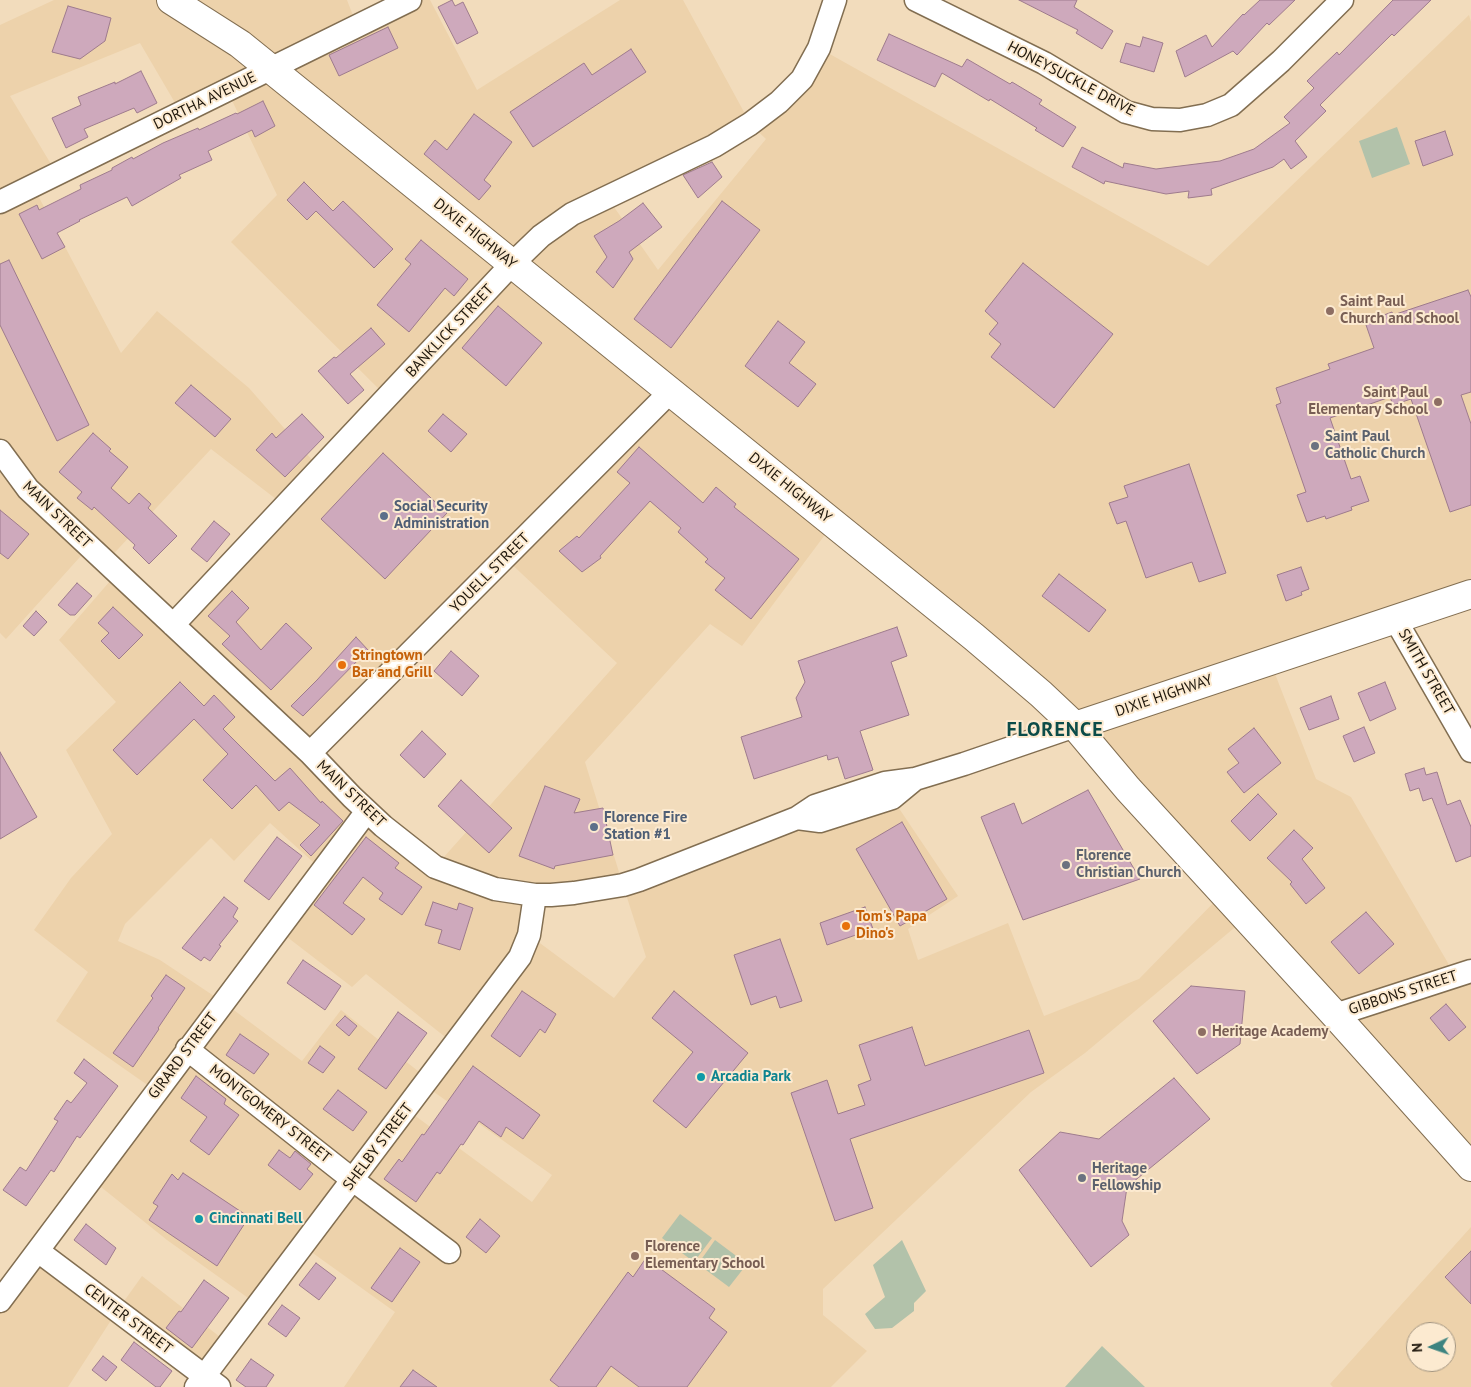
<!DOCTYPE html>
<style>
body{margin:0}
#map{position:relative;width:1471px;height:1387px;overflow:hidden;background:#f2dcbc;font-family:"PT Sans",sans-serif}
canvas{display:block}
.north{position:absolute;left:1406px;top:1322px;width:50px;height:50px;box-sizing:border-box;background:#fcead0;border:1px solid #a39581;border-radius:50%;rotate:267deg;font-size:14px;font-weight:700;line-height:20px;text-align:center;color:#1e160b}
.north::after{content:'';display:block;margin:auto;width:18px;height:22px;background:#3d8480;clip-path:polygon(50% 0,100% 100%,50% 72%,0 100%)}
</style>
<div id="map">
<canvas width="1471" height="1387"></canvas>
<div class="north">N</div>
</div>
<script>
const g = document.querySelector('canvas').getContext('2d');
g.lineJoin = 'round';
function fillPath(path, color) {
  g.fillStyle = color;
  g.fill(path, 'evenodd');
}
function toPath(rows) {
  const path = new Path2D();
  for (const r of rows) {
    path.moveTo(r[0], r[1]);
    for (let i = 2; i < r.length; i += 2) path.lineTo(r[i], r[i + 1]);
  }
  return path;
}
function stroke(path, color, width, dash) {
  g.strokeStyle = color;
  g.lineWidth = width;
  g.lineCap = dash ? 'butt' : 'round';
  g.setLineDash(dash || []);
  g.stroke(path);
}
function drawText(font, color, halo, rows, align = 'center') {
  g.font = font + ' "PT Sans",sans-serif';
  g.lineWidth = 4;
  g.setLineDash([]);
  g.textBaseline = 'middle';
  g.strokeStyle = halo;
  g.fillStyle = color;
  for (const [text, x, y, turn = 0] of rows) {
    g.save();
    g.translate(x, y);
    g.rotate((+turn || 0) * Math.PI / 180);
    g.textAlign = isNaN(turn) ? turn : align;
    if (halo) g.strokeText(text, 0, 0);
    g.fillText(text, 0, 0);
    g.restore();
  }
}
fillPath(toPath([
 [54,0,347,0,357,26,410,0,430,0,477,90,620,0,683,0,750,123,819,48,1208,266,1469,15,1471,22,1471,594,1270,661,1316,779,1351,797,1455,975,1471,971,1471,1168,1246,918,1085,1053,1031,1092,823,1289,823,1315,867,1351,831,1387,344,1387,395,1312,303,1246,258,1305,167,1240,91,1179,156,1091,56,1021,88,972,34,930,71,878,112,834,66,750,116,702,59,640,117,573,173,625,285,506,211,449,106,562,89,547,6,639,0,633,0,25],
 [140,43,181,113,227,90,277,195,231,242,387,397,320,469,249,388,157,311,121,353,33,186,57,174,10,96],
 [750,124,766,139,658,270,607,197],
 [833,524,1128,789,1223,893,1139,979,1044,1016,1008,923,918,960,908,929,958,896,892,798,623,885,585,762,710,624,742,646],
 [505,558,617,663,435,867,310,753],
 [270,823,323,871,278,930,352,987,366,974,454,1044,428,1079,341,1010,302,1061,223,1002,160,960,118,941,125,924,211,838,234,861],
 [623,885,646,957,614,998,529,935,535,895],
 [424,1085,552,1175,532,1202,406,1109],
 [1471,1227,1471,1387,1333,1387,1330,1384],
 [1416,1332,1446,1332,1446,1362,1416,1362],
 [38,1251,117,1311,142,1276,229,1344,204,1377,117,1311,68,1387,0,1387,0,1301]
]), '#edd2ab');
fillPath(toPath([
 [1397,127,1410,164,1372,178,1359,141],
 [680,1214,712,1238,694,1262,662,1238],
 [715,1240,747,1264,729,1287,698,1264],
 [902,1240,926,1291,914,1303,914,1311,892,1328,875,1329,865,1314,885,1297,873,1265],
 [1102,1346,1145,1387,1065,1387]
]), '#b2c2aa');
const building = toPath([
 [452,0,455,6,463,2,478,33,457,44,438,7,452,0],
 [1019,0,1077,0,1074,7,1113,31,1102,49,1076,33,1078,30,1019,0],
 [1260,0,1295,0,1269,25,1267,23,1237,55,1233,51,1185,77,1176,51,1206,35,1212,47,1243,14,1244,15,1260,0],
 [1393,0,1431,0,1394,36,1392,34,1320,105,1326,111,1295,141,1307,157,1291,169,1284,159,1273,167,1211,189,1212,195,1188,198,1189,191,1166,194,1105,181,1104,184,1072,167,1082,147,1123,168,1124,163,1156,169,1220,161,1254,149,1290,123,1284,117,1314,88,1307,81,1337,52,1339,55,1393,0],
 [68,6,111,18,105,41,80,59,52,52,68,6],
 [388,27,398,48,339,76,329,55,388,27],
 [889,34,962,67,967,59,1010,84,1012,82,1042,100,1039,104,1076,127,1063,147,1035,130,1037,128,990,99,989,101,942,73,935,87,877,60,889,34],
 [1143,37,1163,43,1154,72,1120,62,1126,43,1140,47,1143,37],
 [631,49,646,72,533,147,510,112,584,63,592,75,631,49],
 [141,71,157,103,137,113,134,108,84,129,88,137,66,148,52,118,81,105,78,97,115,82,115,84,141,71],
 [263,101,275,126,255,137,252,130,208,151,212,160,179,175,181,178,132,206,127,197,79,220,80,221,57,233,65,247,42,259,19,214,37,205,39,210,81,189,80,185,112,170,112,168,132,157,133,159,163,143,198,128,199,130,236,113,237,114,263,101],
 [474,114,512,142,484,180,491,186,479,200,424,154,435,140,447,150,474,114],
 [1445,131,1453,155,1423,166,1415,141,1445,131],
 [712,162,722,177,698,198,683,175,712,162],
 [304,182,333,211,343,201,393,249,374,268,316,211,307,220,287,200,304,182],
 [722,201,760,230,671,348,634,319,722,201],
 [643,203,662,227,629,252,633,259,613,288,596,272,607,257,594,236,619,221,643,203],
 [421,240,468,279,454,296,445,288,409,332,377,305,411,264,405,259,421,240],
 [9,260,89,425,57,441,0,325,0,264,9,260],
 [1023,263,1113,334,1054,408,991,357,1001,344,989,334,998,323,985,311,1023,263],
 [1468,290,1471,297,1471,392,1461,395,1471,424,1471,505,1450,512,1411,399,1393,405,1390,397,1330,418,1351,479,1360,476,1369,501,1351,507,1352,510,1326,519,1325,516,1307,522,1297,495,1306,492,1276,405,1281,403,1276,388,1330,369,1328,364,1374,348,1365,322,1392,312,1393,315,1468,290],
 [498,306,542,343,506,386,462,348,498,306],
 [778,321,805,342,789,363,816,384,798,407,745,366,778,321],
 [371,328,385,344,350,374,364,390,348,404,318,371,334,357,336,358,371,328],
 [191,385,231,419,215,437,175,403,191,385],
 [302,414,324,437,285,477,256,450,272,433,276,438,302,414],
 [443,414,467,434,451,452,428,431,443,414],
 [93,433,111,449,109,451,128,467,111,488,129,504,139,493,151,504,148,508,177,536,149,564,133,548,135,545,94,507,92,510,77,498,82,492,59,472,93,433],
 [639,447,703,503,716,487,736,504,734,507,799,559,751,619,715,590,725,578,705,562,708,559,678,532,681,528,650,501,600,556,601,558,582,572,559,551,577,536,579,538,630,483,617,472,639,447],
 [383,453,447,513,385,579,321,519,383,453],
 [1189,464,1226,573,1199,582,1192,562,1146,578,1126,521,1117,524,1109,503,1128,497,1124,486,1189,464],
 [0,510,29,534,8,559,0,553,0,510],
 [214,521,230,534,207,562,191,549,214,521],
 [1301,567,1309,589,1301,592,1302,595,1286,601,1277,575,1301,567],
 [1059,574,1106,610,1089,632,1042,596,1059,574],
 [77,583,92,596,75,615,70,615,58,605,77,583],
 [232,591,249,608,236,622,261,650,286,623,312,648,271,690,222,644,230,636,208,616,232,591],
 [113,607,143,635,119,659,101,641,109,633,98,623,113,607],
 [36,611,47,622,34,636,23,626,36,611],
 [897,627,907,656,891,662,909,715,860,731,873,770,845,779,838,757,828,760,827,755,754,779,741,737,802,717,796,698,805,682,798,661,897,627],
 [356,637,368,650,303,716,291,706,317,680,356,637],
 [451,651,479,676,462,696,434,671,451,651],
 [180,682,204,706,214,695,235,717,223,729,275,781,290,768,321,803,322,801,343,821,311,856,300,845,320,825,289,802,279,811,256,785,232,809,203,780,228,754,194,719,137,775,113,750,180,682],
 [1385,682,1396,709,1370,721,1358,693,1385,682],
 [1331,696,1339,719,1309,730,1300,708,1331,696],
 [1364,727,1375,753,1354,762,1343,736,1364,727],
 [1254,728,1281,763,1244,793,1227,772,1239,763,1228,749,1254,728],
 [422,731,446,754,424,778,400,755,422,731],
 [0,752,37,817,0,839,0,752],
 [1424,768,1426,775,1437,772,1447,805,1460,800,1471,827,1471,856,1456,862,1432,798,1423,801,1419,788,1410,791,1405,774,1424,768],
 [461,780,512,828,489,853,438,806,461,780],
 [545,786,580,799,574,813,603,808,613,855,555,866,554,869,519,856,545,786],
 [1088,790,1140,879,1023,920,981,817,1014,803,1022,824,1088,790],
 [1258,794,1277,814,1250,841,1231,821,1258,794],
 [902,822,947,899,900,926,856,849,902,822],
 [1294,830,1313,848,1302,859,1325,888,1306,904,1290,884,1292,882,1267,858,1294,830],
 [277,837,302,856,269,900,244,881,277,837],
 [366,837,399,863,395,868,422,887,402,915,379,899,383,893,363,877,343,903,365,919,352,935,314,905,366,837],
 [224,897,238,908,233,917,238,921,219,945,221,946,210,961,204,957,201,961,182,948,224,897],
 [433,902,457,910,459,903,473,908,460,950,438,943,442,930,425,925,433,902],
 [865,907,873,929,827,945,820,923,865,907],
 [1366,912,1394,944,1359,974,1331,942,1366,912],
 [780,939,802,1001,780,1008,776,996,751,1005,734,955,780,939],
 [303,960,341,986,325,1010,287,983,303,960],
 [166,975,185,988,158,1028,159,1029,133,1067,113,1053,153,998,151,996,166,975],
 [1191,986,1245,991,1240,1044,1197,1074,1153,1021,1191,986],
 [522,991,556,1014,545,1033,540,1029,520,1057,491,1036,522,991],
 [674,991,748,1053,686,1128,653,1101,693,1052,652,1018,674,991],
 [1446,1004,1466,1027,1449,1041,1430,1018,1446,1004],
 [398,1012,427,1033,386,1089,358,1069,398,1012],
 [345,1016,357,1026,349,1036,336,1025,345,1016],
 [912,1027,925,1066,1029,1030,1044,1073,850,1139,873,1208,835,1221,791,1093,827,1080,838,1114,865,1105,858,1085,871,1080,859,1045,912,1027],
 [240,1034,269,1054,254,1074,226,1055,240,1034],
 [320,1046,335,1057,323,1073,308,1063,320,1046],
 [84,1059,118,1086,80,1138,77,1136,54,1172,51,1170,26,1206,3,1190,20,1167,26,1171,58,1121,54,1119,67,1100,71,1103,87,1083,74,1073,84,1059],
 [473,1066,540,1115,523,1139,506,1127,501,1137,479,1121,463,1145,461,1144,440,1174,437,1172,416,1202,384,1179,399,1159,402,1162,422,1134,424,1135,473,1066],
 [196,1076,226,1099,224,1104,239,1115,209,1155,190,1141,207,1117,181,1098,196,1076],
 [1174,1078,1210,1119,1127,1187,1122,1221,1129,1235,1091,1267,1019,1170,1060,1132,1099,1139,1174,1078],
 [338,1090,367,1112,353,1131,323,1109,338,1090],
 [279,1150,290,1158,295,1151,311,1164,307,1169,313,1174,300,1190,268,1165,279,1150],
 [183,1173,249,1217,217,1266,149,1220,158,1206,153,1203,172,1174,178,1180,183,1173],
 [480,1219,500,1236,486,1253,466,1237,480,1219],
 [86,1224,116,1248,106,1265,74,1240,86,1224],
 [400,1248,420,1262,392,1302,371,1288,400,1248],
 [1471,1251,1471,1304,1445,1277,1471,1251],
 [646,1258,715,1309,709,1318,727,1332,687,1387,639,1387,611,1366,596,1387,559,1387,550,1380,628,1272,633,1277,646,1258],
 [316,1263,336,1278,319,1300,299,1285,316,1263],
 [204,1280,229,1298,192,1348,166,1328,179,1311,181,1312,204,1280],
 [282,1305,300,1318,286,1337,268,1324,282,1305],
 [134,1342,172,1371,160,1387,156,1387,121,1360,134,1342],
 [103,1356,117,1367,106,1381,92,1370,103,1356],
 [251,1359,274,1375,266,1387,246,1387,236,1380,251,1359],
 [413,1370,437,1387,400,1387,413,1370]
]);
fillPath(building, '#cea9bc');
stroke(building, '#9e7b8d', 1);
const minor = toPath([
 [916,0,1044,63,1126,112,1152,119,1180,120,1207,115,1231,105,1281,61,1342,0],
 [0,202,410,0],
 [0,451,28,489,310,753,352,797,383,826,435,867,495,889,535,895,551,895,574,893,623,885,639,880,797,818,815,806,885,783,915,779,964,764,1075,726],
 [1395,619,1471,751],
 [173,625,512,264,541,236,572,214,714,146,750,124,779,102,802,79,819,48,835,0],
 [310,753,670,392],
 [797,818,820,821,892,798,915,779],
 [1335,1015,1471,971],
 [187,1049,353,1180,449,1252],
 [38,1251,219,1387],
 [0,1301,367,811],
 [196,1387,520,957,529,935,535,895]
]);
const major = toPath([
 [171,0,240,44,974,637,1041,694,1075,726,1128,789,1335,1015,1471,1167],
 [1075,726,1471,594]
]);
stroke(minor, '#826e51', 25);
stroke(major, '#826e51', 30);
stroke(minor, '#fff', 22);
stroke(major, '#fff', 28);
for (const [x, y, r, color] of [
 [1330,311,5,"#8d6e63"],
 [1438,402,5,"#8d6e63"],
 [1315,446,5,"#6b7280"],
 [384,516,5,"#5c6f8a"],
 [342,665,5,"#e8710a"],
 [594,827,5,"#5c6f8a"],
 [1066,865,5,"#6b7280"],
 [846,926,5,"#e8710a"],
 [1202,1032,5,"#8d6e63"],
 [701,1077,5,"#0f9aa8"],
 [1082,1178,5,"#6b7280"],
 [199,1219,5,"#0f9aa8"],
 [635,1256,5,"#8d6e63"]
]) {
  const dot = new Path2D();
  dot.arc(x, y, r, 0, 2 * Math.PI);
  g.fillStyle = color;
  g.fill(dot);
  stroke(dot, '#fcead0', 2);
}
drawText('15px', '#1e160b', '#fcead0', [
 ["HONEYSUCKLE DRIVE",1071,79,28],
 ["DORTHA AVENUE",205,101,-26],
 ["DIXIE HIGHWAY",475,234,39],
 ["BANKLICK STREET",450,331,-47],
 ["DIXIE HIGHWAY",790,488,39],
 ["MAIN STREET",57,515,44],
 ["YOUELL STREET",490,573,-45],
 ["SMITH STREET",1426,672,60],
 ["DIXIE HIGHWAY",1164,696,-19],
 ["MAIN STREET",351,794,44],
 ["GIBBONS STREET",1403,993,-18],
 ["GIRARD STREET",183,1056,-53],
 ["MONTGOMERY STREET",270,1114,38],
 ["SHELBY STREET",378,1147,-53],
 ["CENTER STREET",128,1319,37]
]);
drawText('bold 15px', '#785e54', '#fcead0', [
 ["Saint Paul",1340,302],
 ["Church and School",1340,319],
 ["Saint Paul",1428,393,"right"],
 ["Elementary School",1428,410,"right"],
 ["Heritage Academy",1212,1032],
 ["Florence",645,1247],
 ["Elementary School",645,1264]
], 'left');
drawText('bold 15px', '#5b616d', '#fcead0', [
 ["Saint Paul",1325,437],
 ["Catholic Church",1325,454],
 ["Florence",1076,856],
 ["Christian Church",1076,873],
 ["Heritage",1092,1169],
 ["Fellowship",1092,1186]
], 'left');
drawText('bold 15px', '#4e5e75', '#fcead0', [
 ["Social Security",394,507],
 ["Administration",394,524],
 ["Florence Fire",604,818],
 ["Station #1",604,835]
], 'left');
drawText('bold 15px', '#c56008', '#fcead0', [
 ["Stringtown",352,656],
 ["Bar and Grill",352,673],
 ["Tom's Papa",856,917],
 ["Dino's",856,934]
], 'left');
drawText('bold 15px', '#0d838f', '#fcead0', [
 ["Arcadia Park",711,1077],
 ["Cincinnati Bell",209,1219]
], 'left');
g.letterSpacing = '1px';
drawText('bold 20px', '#0c4c49', '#fcead0', [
 ["FLORENCE",1055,730]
]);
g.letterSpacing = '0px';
</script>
